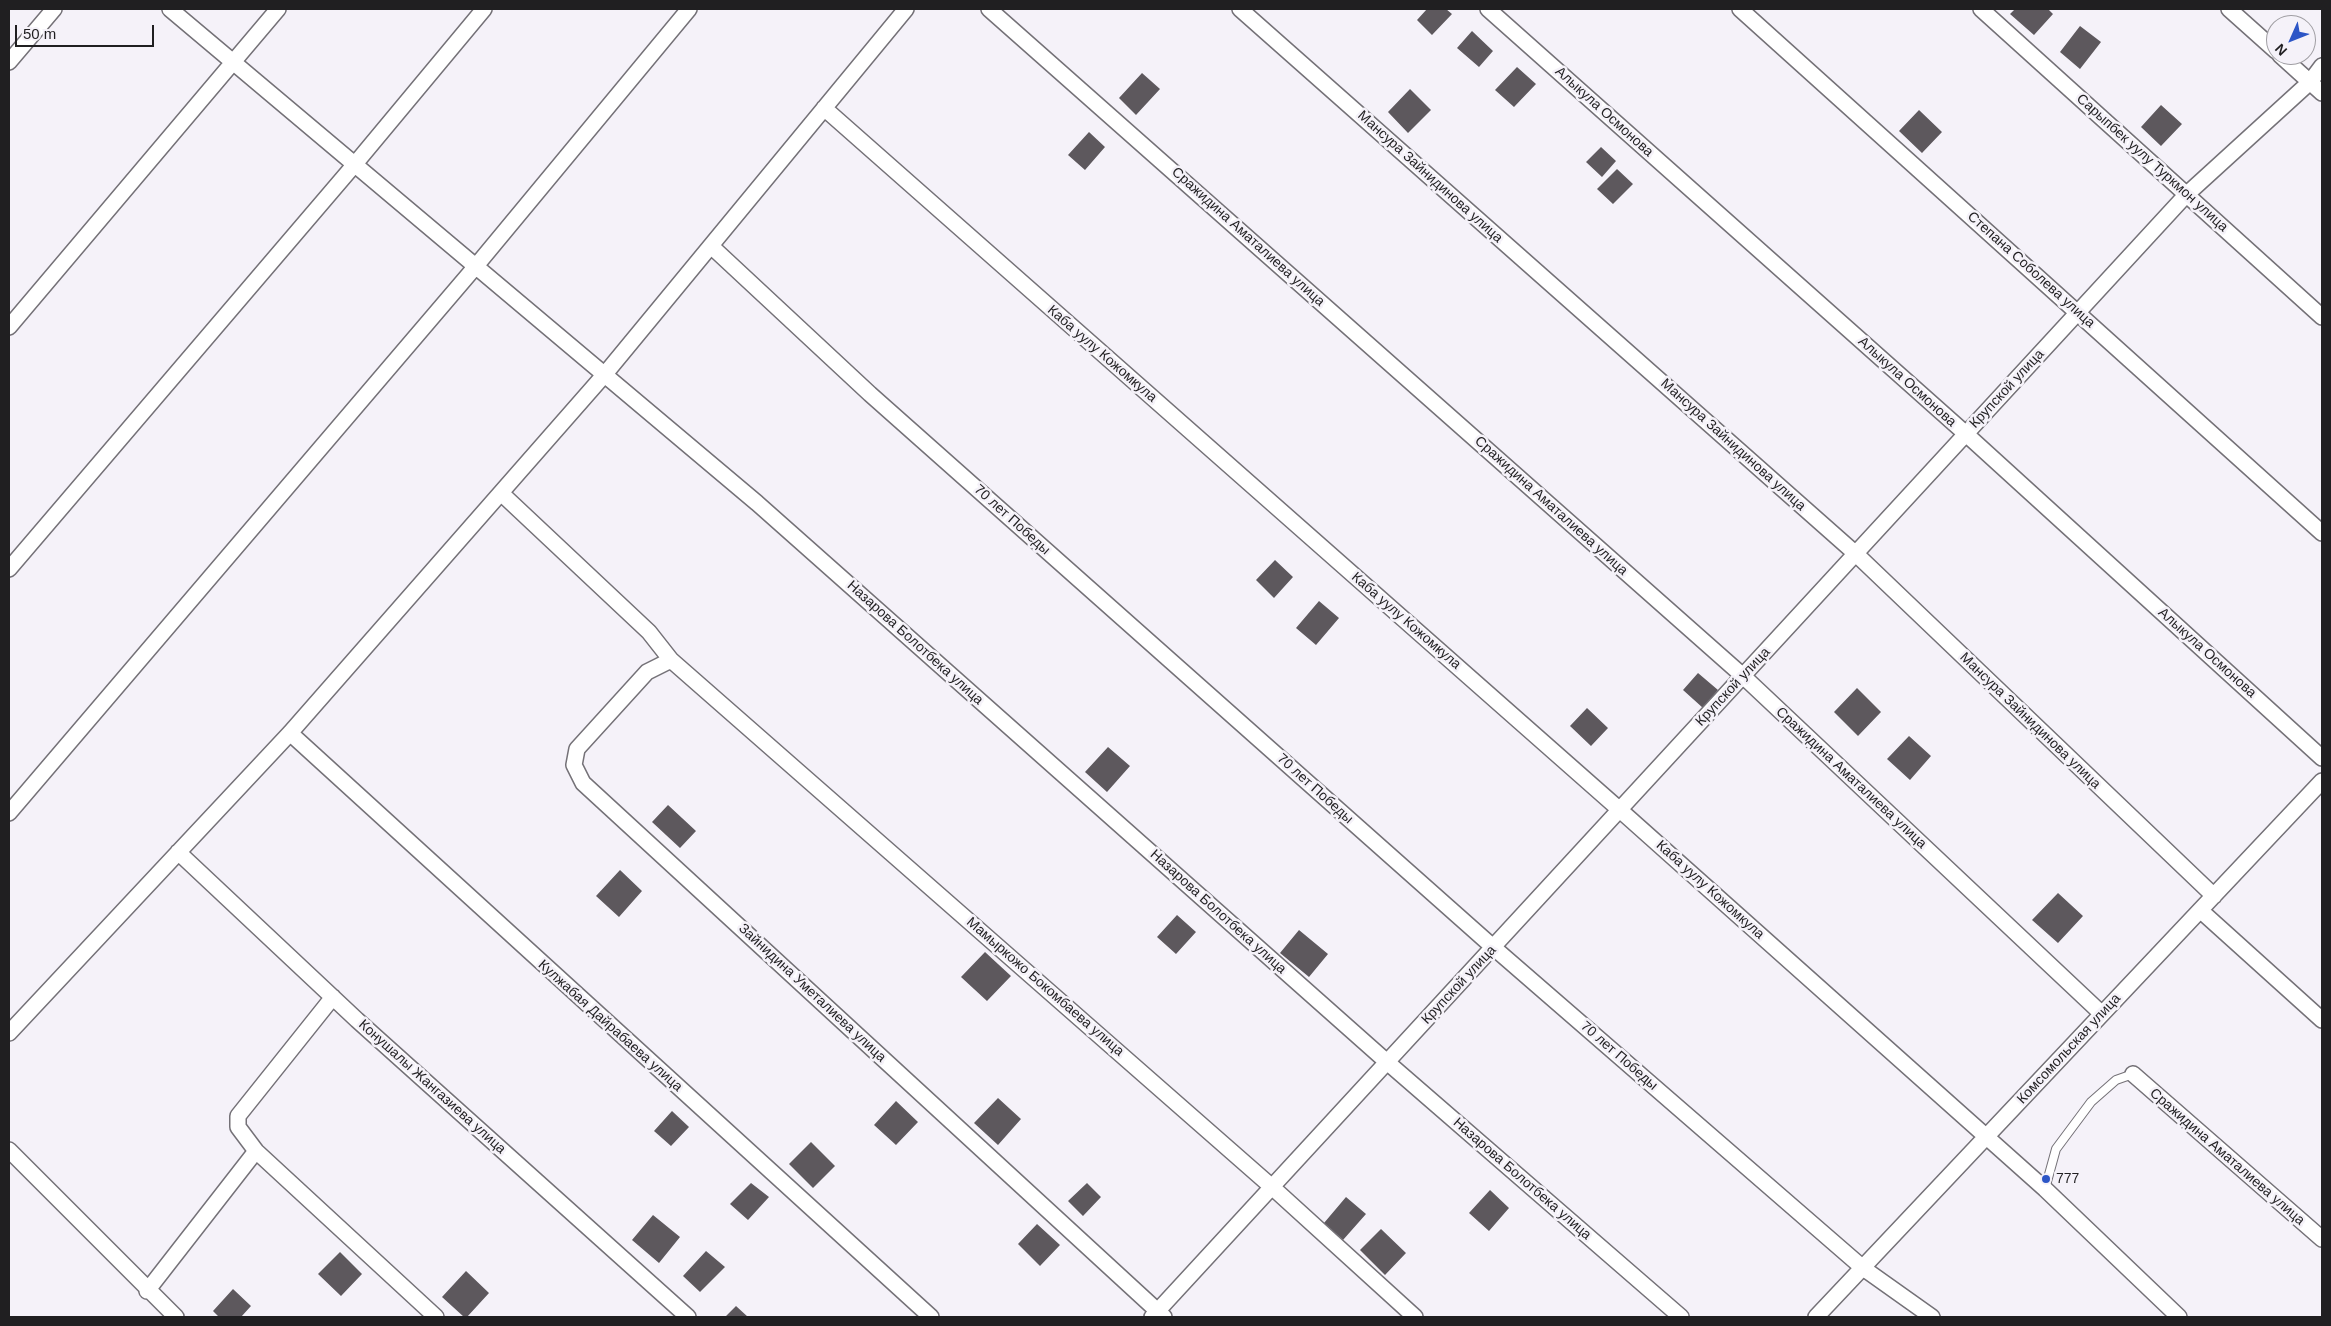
<!DOCTYPE html>
<meta charset="utf-8">
<style>
body{margin:0}
#map{position:relative;width:2331px;height:1326px;overflow:hidden;background:#f5f2f9;font-family:Helvetica,sans-serif}
canvas{display:block}
.frame{position:absolute;inset:0;border:10px solid #201f21;pointer-events:none}
.north{position:absolute;left:2266px;top:15px;width:50px;height:50px;box-sizing:border-box;background:#f5f2f9;border:1px solid #a09ea3;border-radius:50%;rotate:226deg;font-size:14px;font-weight:700;line-height:20px;text-align:center;color:#201f21}
.north::after{content:'';display:block;margin:auto;width:18px;height:22px;background:#2d56c6;clip-path:polygon(50% 0,100% 100%,50% 72%,0 100%)}
.scale{position:absolute;left:15px;top:25px;width:139px;height:22px;box-sizing:border-box;border:2px solid #201f21;border-top:0;padding-left:6px;font-size:15px;line-height:18px;white-space:nowrap;color:#201f21;-webkit-text-stroke:4px #f5f2f9;paint-order:stroke}
</style>
<div id="map">
<canvas width="2331" height="1326"></canvas>
<div class="frame"></div>
<div class="north">N</div>
<div class="scale">50 m</div>
</div>
<script>
const g = document.querySelector('canvas').getContext('2d');
g.lineJoin = 'round';
function fillPath(path, color) {
  g.fillStyle = color;
  g.fill(path, 'evenodd');
}
function toPath(rows) {
  const path = new Path2D();
  for (const r of rows) {
    path.moveTo(r[0], r[1]);
    for (let i = 2; i < r.length; i += 2) path.lineTo(r[i], r[i + 1]);
  }
  return path;
}
function stroke(path, color, width, dash) {
  g.strokeStyle = color;
  g.lineWidth = width;
  g.lineCap = dash ? 'butt' : 'round';
  g.setLineDash(dash || []);
  g.stroke(path);
}
function drawText(font, color, halo, rows, align = 'center') {
  g.font = font + ' Helvetica,sans-serif';
  g.lineWidth = 5;
  g.setLineDash([]);
  g.textBaseline = 'middle';
  g.strokeStyle = halo;
  g.fillStyle = color;
  for (const [text, x, y, turn = 0] of rows) {
    g.save();
    g.translate(x, y);
    g.rotate((+turn || 0) * Math.PI / 180);
    g.textAlign = isNaN(turn) ? turn : align;
    if (halo) g.strokeText(text, 0, 0);
    g.fillText(text, 0, 0);
    g.restore();
  }
}
fillPath(toPath([
 [1427,9,1446,9,1452,14,1432,35,1417,20],
 [2015,9,2048,9,2053,14,2034,35,2010,14],
 [2080,26,2101,42,2080,69,2060,52],
 [1472,31,1493,51,1479,67,1457,48],
 [1517,67,1536,84,1514,107,1495,90],
 [1142,73,1160,89,1136,115,1119,98],
 [1410,89,1431,110,1408,133,1388,112],
 [2161,105,2182,124,2161,146,2141,127],
 [1919,110,1942,132,1922,153,1899,131],
 [1089,132,1105,147,1085,170,1068,155],
 [1601,147,1616,161,1602,177,1586,162],
 [1617,169,1633,184,1613,204,1597,189],
 [1275,560,1293,577,1274,598,1256,580],
 [1319,601,1339,618,1316,645,1296,628],
 [1698,673,1718,690,1703,708,1683,690],
 [1857,688,1881,712,1858,736,1834,712],
 [1587,708,1608,728,1591,746,1570,726],
 [1909,736,1931,756,1910,780,1887,759],
 [1108,747,1130,766,1107,792,1085,772],
 [668,805,696,831,680,848,652,822],
 [620,870,642,891,619,917,596,896],
 [2058,893,2083,916,2058,943,2032,920],
 [1177,915,1196,932,1176,954,1157,937],
 [1299,930,1328,954,1309,977,1280,953],
 [985,952,1011,976,987,1001,961,977],
 [998,1098,1021,1119,998,1145,974,1123],
 [896,1101,918,1122,896,1145,874,1125],
 [672,1111,689,1127,671,1146,654,1131],
 [811,1142,835,1166,813,1188,789,1164],
 [751,1183,769,1197,748,1220,730,1204],
 [1087,1183,1101,1197,1083,1216,1068,1201],
 [1490,1190,1509,1208,1489,1231,1469,1213],
 [1346,1197,1366,1214,1343,1240,1324,1223],
 [653,1215,680,1237,659,1263,632,1240],
 [1037,1224,1060,1245,1040,1266,1018,1244],
 [1381,1229,1406,1253,1385,1275,1360,1250],
 [706,1251,725,1267,700,1292,683,1276],
 [340,1252,362,1274,341,1296,318,1274],
 [466,1271,489,1293,467,1317,464,1317,442,1297],
 [233,1289,251,1306,241,1317,219,1317,213,1311],
 [736,1306,748,1317,725,1317]
]), '#5d585d');
const lane = toPath([
 [2045,1189,2056,1149,2091,1102,2116,1080,2133,1074]
]);
const street = toPath([
 [170,9,757,503,1387,1062,1681,1317],
 [989,9,1743,676,2102,1014],
 [1240,9,1856,554,2214,896],
 [1488,9,1966,434,2322,758],
 [1740,9,2322,533],
 [1981,9,2322,317],
 [2229,9,2276,51],
 [2280,55,2322,93],
 [9,62,54,9],
 [824,108,1620,810,2045,1189,2179,1317],
 [711,246,870,394,1493,947,1863,1268,1932,1317],
 [9,327,278,9],
 [501,493,649,632,671,660,1272,1187,1415,1317],
 [9,569,355,164,484,9],
 [671,660,647,672,577,749,574,765,583,783,1164,1317],
 [290,733,931,1317],
 [9,813,476,266,689,9],
 [178,852,357,1020,688,1317],
 [2200,910,2322,1020],
 [333,997,238,1116,238,1127,256,1151,436,1317],
 [9,1033,290,733,605,374,906,9],
 [2133,1074,2322,1239],
 [9,1150,176,1317],
 [147,1291,256,1151],
 [1152,1317,2186,195,2310,82,2322,66],
 [1816,1317,2322,781]
]);
stroke(lane, '#747177', 10);
stroke(street, '#747177', 18);
stroke(lane, '#fff', 8);
stroke(street, '#fff', 15);
for (const [x, y, r, color] of [
 [2046,1179,5,"#2d56c6"]
]) {
  const dot = new Path2D();
  dot.arc(x, y, r, 0, 2 * Math.PI);
  g.fillStyle = color;
  g.fill(dot);
  stroke(dot, '#f5f2f9', 2);
}
drawText('14px', '#201f21', '#f5f2f9', [
 ["Алыкула Осмонова",1604,112,42],
 ["Сарыпбек уулу Туркмон улица",2152,163,42],
 ["Мансура Зайнидинова улица",1430,177,42],
 ["Сражидина Аматалиева улица",1248,237,42],
 ["Степана Соболева улица",2031,270,42],
 ["Каба уулу Кожомкула",1102,354,41],
 ["Алыкула Осмонова",1907,382,42],
 ["Крупской улица",2007,389,-47],
 ["Мансура Зайнидинова улица",1733,445,42],
 ["Сражидина Аматалиева улица",1551,506,42],
 ["70 лет Победы",1012,520,42],
 ["Каба уулу Кожомкула",1406,621,41],
 ["Назарова Болотбека улица",915,643,42],
 ["Алыкула Осмонова",2207,653,42],
 ["Крупской улица",1733,687,-47],
 ["Мансура Зайнидинова улица",2030,721,44],
 ["Сражидина Аматалиева улица",1851,778,43],
 ["70 лет Победы",1315,789,42],
 ["Каба уулу Кожомкула",1710,890,42],
 ["Назарова Болотбека улица",1218,912,42],
 ["Крупской улица",1459,985,-47],
 ["Мамыркожо Бокомбаева улица",1045,987,41],
 ["Зайнидина Уметалиева улица",812,993,43],
 ["Кулжабая Дайрабаева улица",610,1026,42],
 ["Комсомольская улица",2069,1049,-47],
 ["70 лет Победы",1619,1056,41],
 ["Конушалы Жангазиева улица",432,1087,42],
 ["Сражидина Аматалиева улица",2227,1157,41],
 ["Назарова Болотбека улица",1522,1179,41]
]);
drawText('14px', '#201f21', '#f5f2f9', [
 ["777",2056,1179]
], 'left');
</script>
